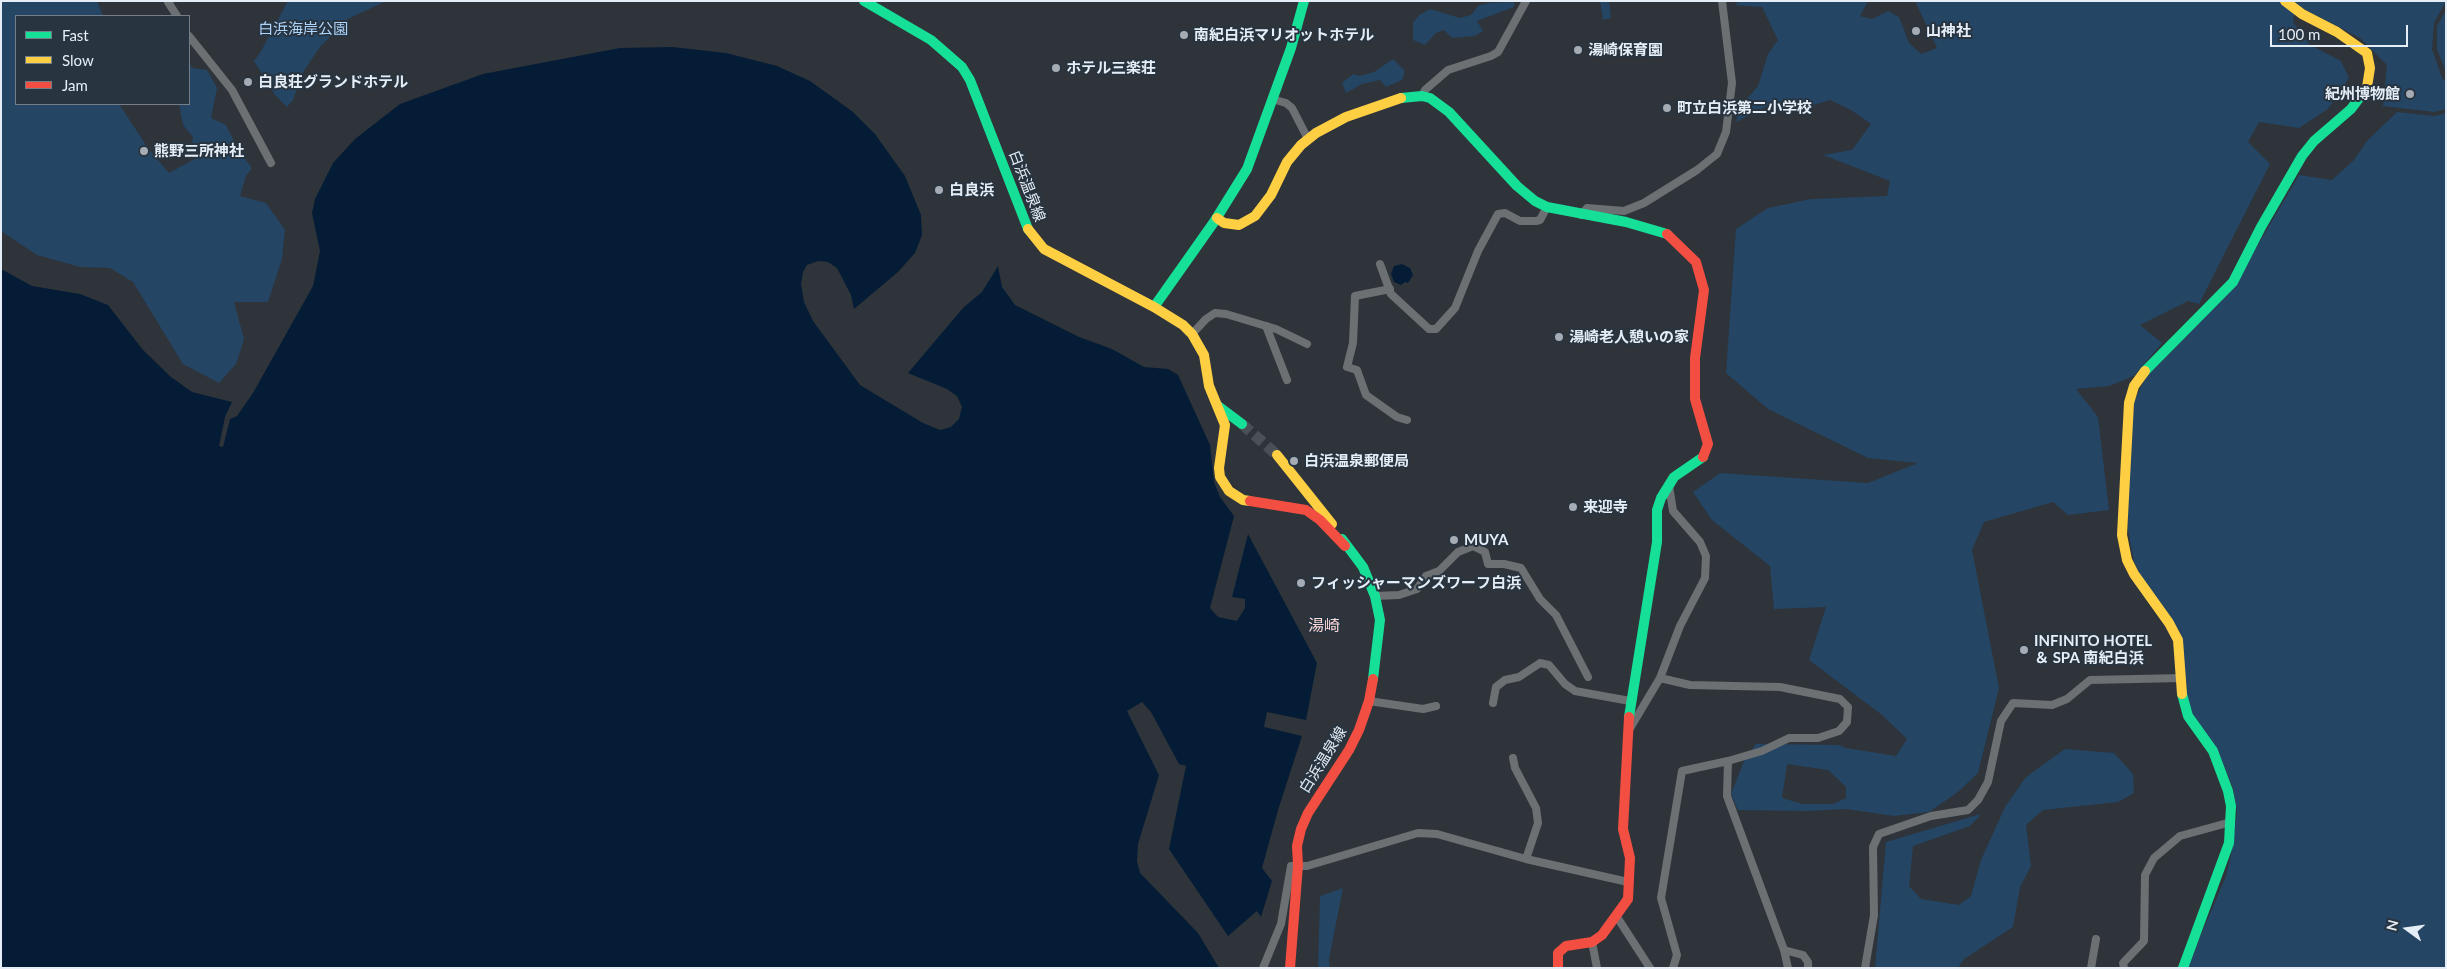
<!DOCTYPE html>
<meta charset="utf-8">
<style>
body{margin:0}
#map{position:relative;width:2447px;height:969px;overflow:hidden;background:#2e343a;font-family:Lato,sans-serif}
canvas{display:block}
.frame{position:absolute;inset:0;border:2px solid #e5edf6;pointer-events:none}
.legend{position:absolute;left:15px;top:15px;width:175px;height:90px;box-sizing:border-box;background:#283440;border:1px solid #747e89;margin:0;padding:6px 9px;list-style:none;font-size:15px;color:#e5edf6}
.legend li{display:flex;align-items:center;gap:10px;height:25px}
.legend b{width:25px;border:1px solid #747e89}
.north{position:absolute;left:2382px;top:904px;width:50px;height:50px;-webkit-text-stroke:4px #283440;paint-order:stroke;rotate:284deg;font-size:14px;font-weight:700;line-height:20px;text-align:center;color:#e5edf6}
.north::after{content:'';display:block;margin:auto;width:18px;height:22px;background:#e5edf6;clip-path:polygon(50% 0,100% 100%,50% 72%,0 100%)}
.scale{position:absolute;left:2270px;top:25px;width:138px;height:22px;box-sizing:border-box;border:2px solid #e5edf6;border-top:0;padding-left:6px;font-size:15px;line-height:18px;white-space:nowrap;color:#e5edf6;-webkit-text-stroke:4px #283440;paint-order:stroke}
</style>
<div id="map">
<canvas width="2447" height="969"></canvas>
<div class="frame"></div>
<ul class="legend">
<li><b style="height:6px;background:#16e098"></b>Fast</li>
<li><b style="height:6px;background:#ffcf43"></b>Slow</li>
<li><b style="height:6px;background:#f24e42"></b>Jam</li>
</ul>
<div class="north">N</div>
<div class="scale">100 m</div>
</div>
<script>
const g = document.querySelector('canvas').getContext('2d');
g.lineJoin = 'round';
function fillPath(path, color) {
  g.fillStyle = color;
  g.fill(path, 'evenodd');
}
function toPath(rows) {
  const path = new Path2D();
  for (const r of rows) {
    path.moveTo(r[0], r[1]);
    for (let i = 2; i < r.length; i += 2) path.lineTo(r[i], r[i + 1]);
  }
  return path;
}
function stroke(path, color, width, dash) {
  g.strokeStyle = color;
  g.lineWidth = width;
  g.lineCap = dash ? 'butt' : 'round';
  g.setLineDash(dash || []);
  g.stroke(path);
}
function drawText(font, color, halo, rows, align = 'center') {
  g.font = font + ' Lato,"Noto Sans JP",sans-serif';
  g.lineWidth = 4;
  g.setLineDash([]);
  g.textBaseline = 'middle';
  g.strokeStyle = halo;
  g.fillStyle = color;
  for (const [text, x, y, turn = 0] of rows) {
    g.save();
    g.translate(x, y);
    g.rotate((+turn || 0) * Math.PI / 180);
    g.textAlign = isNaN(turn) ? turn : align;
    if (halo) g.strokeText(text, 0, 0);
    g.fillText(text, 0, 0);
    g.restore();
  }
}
fillPath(toPath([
 [1,1,97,1,103,16,16,16,16,104,119,104,148,148,169,173,200,156,202,147,192,143,193,137,183,125,179,104,189,104,189,62,192,68,207,70,217,88,211,118,226,125,239,151,252,168,246,176,240,196,266,203,285,230,282,259,268,302,234,302,244,339,236,364,219,383,183,364,133,282,110,268,80,267,37,255,1,231],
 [288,1,386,1,348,19,320,47,303,72,293,100,287,107,275,95,254,61,260,53],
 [1600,1,1609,1,1611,18,1603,20],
 [1741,1,1868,1,1860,16,1872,19,1888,11,1899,17,1909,43,1921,54,1937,48,1915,1,2446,1,2434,23,2432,49,2442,78,2446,82,2446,109,2434,112,2383,106,2387,65,2360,38,2296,5,2293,22,2310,45,2341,61,2349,78,2328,109,2299,128,2259,122,2248,142,2270,164,2199,304,2188,301,2140,325,2162,343,2134,376,2109,386,2076,389,2098,417,2109,510,2068,515,2053,502,1984,522,1972,550,1999,688,1978,773,1958,792,1929,812,1894,816,1846,809,1807,811,1738,810,1731,794,1744,761,1756,744,1839,745,1846,748,1896,756,1907,739,1882,715,1809,660,1826,607,1774,609,1770,566,1712,520,1693,492,1720,473,1868,483,1918,463,1868,458,1768,409,1726,373,1736,229,1768,208,1811,199,1887,196,1890,181,1823,155,1852,150,1871,124,1851,110,1830,100,1810,106,1769,105,1736,122,1740,107,1758,86,1768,54,1778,40,1762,7,1734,5],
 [1787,764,1828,770,1846,787,1846,798,1833,804,1803,804,1782,798],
 [1514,2,1514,7,1477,21,1483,31,1475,36,1452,38,1444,30,1436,33,1425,45,1413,40,1413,23,1419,15,1430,9,1460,18,1471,15,1478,6,1489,3],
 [2446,10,2446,72,2437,49,2437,26],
 [1393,59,1405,71,1402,80,1386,87,1380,80,1362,84,1346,93,1342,83,1353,74,1360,76,1374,72],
 [2397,112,2435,116,2446,113,2446,968,2187,968,2226,876,2231,855,2237,812,2233,788,2219,753,2192,713,2186,697,2180,632,2140,576,2134,561,2128,531,2128,486,2134,401,2146,377,2230,292,2299,175,2332,180,2354,160,2367,141],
 [2065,749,2114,753,2133,774,2134,793,2118,802,2043,810,2026,825,2031,866,2020,887,2013,927,1964,959,1958,968,1875,968,1886,842,1981,814,1970,826,1913,846,1909,886,1921,899,1959,905,1971,896,1981,860,2005,807,2026,777],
 [1343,888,1329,959,1330,968,1318,968,1320,896]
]), '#244564');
fillPath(toPath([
 [672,47,726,53,777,66,810,81,853,112,875,134,905,176,921,215,922,235,915,253,898,272,854,309,851,295,837,268,828,262,818,261,807,265,803,272,801,284,804,302,813,321,860,385,923,423,940,430,951,427,959,419,962,407,957,396,947,389,908,373,963,308,982,292,998,266,1002,287,1015,305,1079,337,1112,349,1144,367,1168,369,1178,375,1210,445,1214,482,1220,497,1234,516,1210,608,1218,617,1237,621,1245,608,1245,599,1232,597,1248,534,1317,663,1306,720,1267,712,1264,727,1302,736,1278,810,1262,868,1272,881,1261,917,1257,911,1228,936,1169,849,1186,766,1179,764,1151,712,1142,702,1127,711,1159,775,1138,844,1137,861,1140,873,1198,933,1219,968,1,968,1,269,32,286,80,294,108,305,143,350,171,377,192,392,232,402,225,417,219,446,223,447,230,419,237,416,253,393,313,286,320,251,312,213,315,199,333,163,355,139,400,104,483,74,620,48],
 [1402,264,1410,268,1413,275,1408,283,1405,282,1401,285,1394,282,1391,274,1394,266]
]), '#041c36');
stroke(toPath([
 [1242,424,1277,455]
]), '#495056', 11, [11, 5.5]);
stroke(toPath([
 [170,1,168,2,177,16],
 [189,36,232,90,271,163],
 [1422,96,1425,90,1448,70,1491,56,1498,52,1526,1],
 [1272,99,1286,103,1292,108,1308,139],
 [1581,215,1587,208,1624,211,1644,203,1697,170,1717,154,1726,132,1732,83,1722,1],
 [1380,264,1391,294,1429,329,1436,329,1455,308,1478,251,1498,214,1505,213,1520,221,1536,221,1540,220,1547,207],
 [1390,289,1355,296,1353,343,1347,367,1357,370,1366,395,1397,417,1407,420],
 [1266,326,1287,380],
 [1192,334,1206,319,1215,313,1226,314,1276,329,1307,344],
 [1375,596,1399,595,1417,589,1426,576,1439,571,1458,552,1473,546,1485,552,1488,564,1504,564,1521,568,1540,599,1556,615,1588,677],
 [1660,678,1690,685,1780,687,1840,699,1848,707,1847,722,1839,731,1818,738,1789,738,1762,751,1728,761,1682,771,1661,898,1677,955,1673,968],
 [1369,701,1423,709,1436,706],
 [1493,703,1496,687,1505,680,1519,677,1540,663,1549,665,1565,684,1575,691,1630,701],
 [1629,730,1660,678,1680,626,1705,578,1706,556,1700,542,1673,511,1669,485],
 [1513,758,1515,768,1536,808,1538,823,1526,859],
 [1728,761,1727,796,1784,950,1788,968],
 [1617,917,1650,968],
 [1592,942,1597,968],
 [1784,950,1803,955,1808,962,1808,968],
 [1263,968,1281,924,1291,866,1307,866,1418,833,1437,834,1526,859,1628,882],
 [1865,968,1874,915,1873,847,1879,834,1931,816,1968,810,1978,800,1988,782,2001,721,2013,703,2052,705,2067,699,2090,680,2182,678],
 [2091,968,2096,939],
 [2124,968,2123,963,2144,941,2145,875,2154,858,2180,836,2231,822]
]), '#6c7072', 8);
stroke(toPath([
 [864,1,931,40,962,67,970,80,1028,229],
 [1401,98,1422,96,1430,98,1449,112,1517,186,1535,201,1547,207,1626,222,1667,234],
 [1154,307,1214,222,1247,169,1291,48,1304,1],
 [2145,371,2233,282,2261,227,2302,156,2314,141,2351,109,2363,93],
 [1218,406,1242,424],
 [1342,539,1363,567,1375,596,1380,620,1373,679],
 [2182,694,2188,716,2213,751,2228,791,2231,806,2229,843,2183,968],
 [1629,717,1657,542,1657,510,1661,498,1674,477,1703,457]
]), '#16e098', 10);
stroke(toPath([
 [2285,1,2302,14,2337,32,2367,53,2370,68,2367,87,2363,93],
 [1217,218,1224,223,1239,225,1255,216,1271,195,1287,162,1301,145,1316,133,1346,117,1401,98],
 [1028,229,1044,249,1154,307,1183,325,1192,334,1204,355,1209,386,1225,425,1219,468,1220,477,1229,491,1243,500,1250,501],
 [2145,371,2134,386,2129,403,2122,535,2127,560,2134,574,2169,623,2178,640,2182,694],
 [1277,455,1332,524]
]), '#ffcf43', 10);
stroke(toPath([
 [1667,234,1696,262,1704,290,1695,358,1695,399,1708,444,1703,457],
 [1250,501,1306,510,1320,520,1345,546],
 [1290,968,1298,865,1297,846,1301,829,1308,813,1349,750,1359,730,1369,701,1373,679],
 [1558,968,1558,953,1566,946,1592,942,1602,935,1628,899,1630,858,1623,829,1629,717]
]), '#f24e42', 10);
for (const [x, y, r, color] of [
 [1916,31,5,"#a5acb4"],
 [1184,35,5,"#a5acb4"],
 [1578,50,5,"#a5acb4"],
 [1056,68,5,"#a5acb4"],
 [248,82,5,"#a5acb4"],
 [2410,94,5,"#a5acb4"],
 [1667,108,5,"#a5acb4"],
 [144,151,5,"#a5acb4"],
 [939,190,5,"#a5acb4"],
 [1559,337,5,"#a5acb4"],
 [1294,461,5,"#a5acb4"],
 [1573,507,5,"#a5acb4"],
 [1454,540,5,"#a5acb4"],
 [1301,583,5,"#a5acb4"],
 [2024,650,5,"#a5acb4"]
]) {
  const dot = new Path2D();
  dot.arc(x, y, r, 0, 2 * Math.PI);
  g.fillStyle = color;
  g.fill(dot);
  stroke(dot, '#283440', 2);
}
drawText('15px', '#aed5fb', '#283440', [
 ["白浜海岸公園",303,29]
]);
drawText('bold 15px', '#e5edf6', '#283440', [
 ["山神社",1926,31],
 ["南紀白浜マリオットホテル",1194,35],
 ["湯崎保育園",1588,50],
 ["ホテル三楽荘",1066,68],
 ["白良荘グランドホテル",258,82],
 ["紀州博物館",2400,94,"right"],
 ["町立白浜第二小学校",1677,108],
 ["熊野三所神社",154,151],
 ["白良浜",949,190],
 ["湯崎老人憩いの家",1569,337],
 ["白浜温泉郵便局",1304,461],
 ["来迎寺",1583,507],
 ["MUYA",1464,540],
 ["フィッシャーマンズワーフ白浜",1311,583],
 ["INFINITO HOTEL",2034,641],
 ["＆ SPA 南紀白浜",2034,658]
], 'left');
drawText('15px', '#e5edf6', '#283440', [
 ["白浜温泉線",1027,186,69],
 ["白浜温泉線",1323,760,-58]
]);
drawText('16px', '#fcd8d6', '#283440', [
 ["湯崎",1324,626]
]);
</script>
